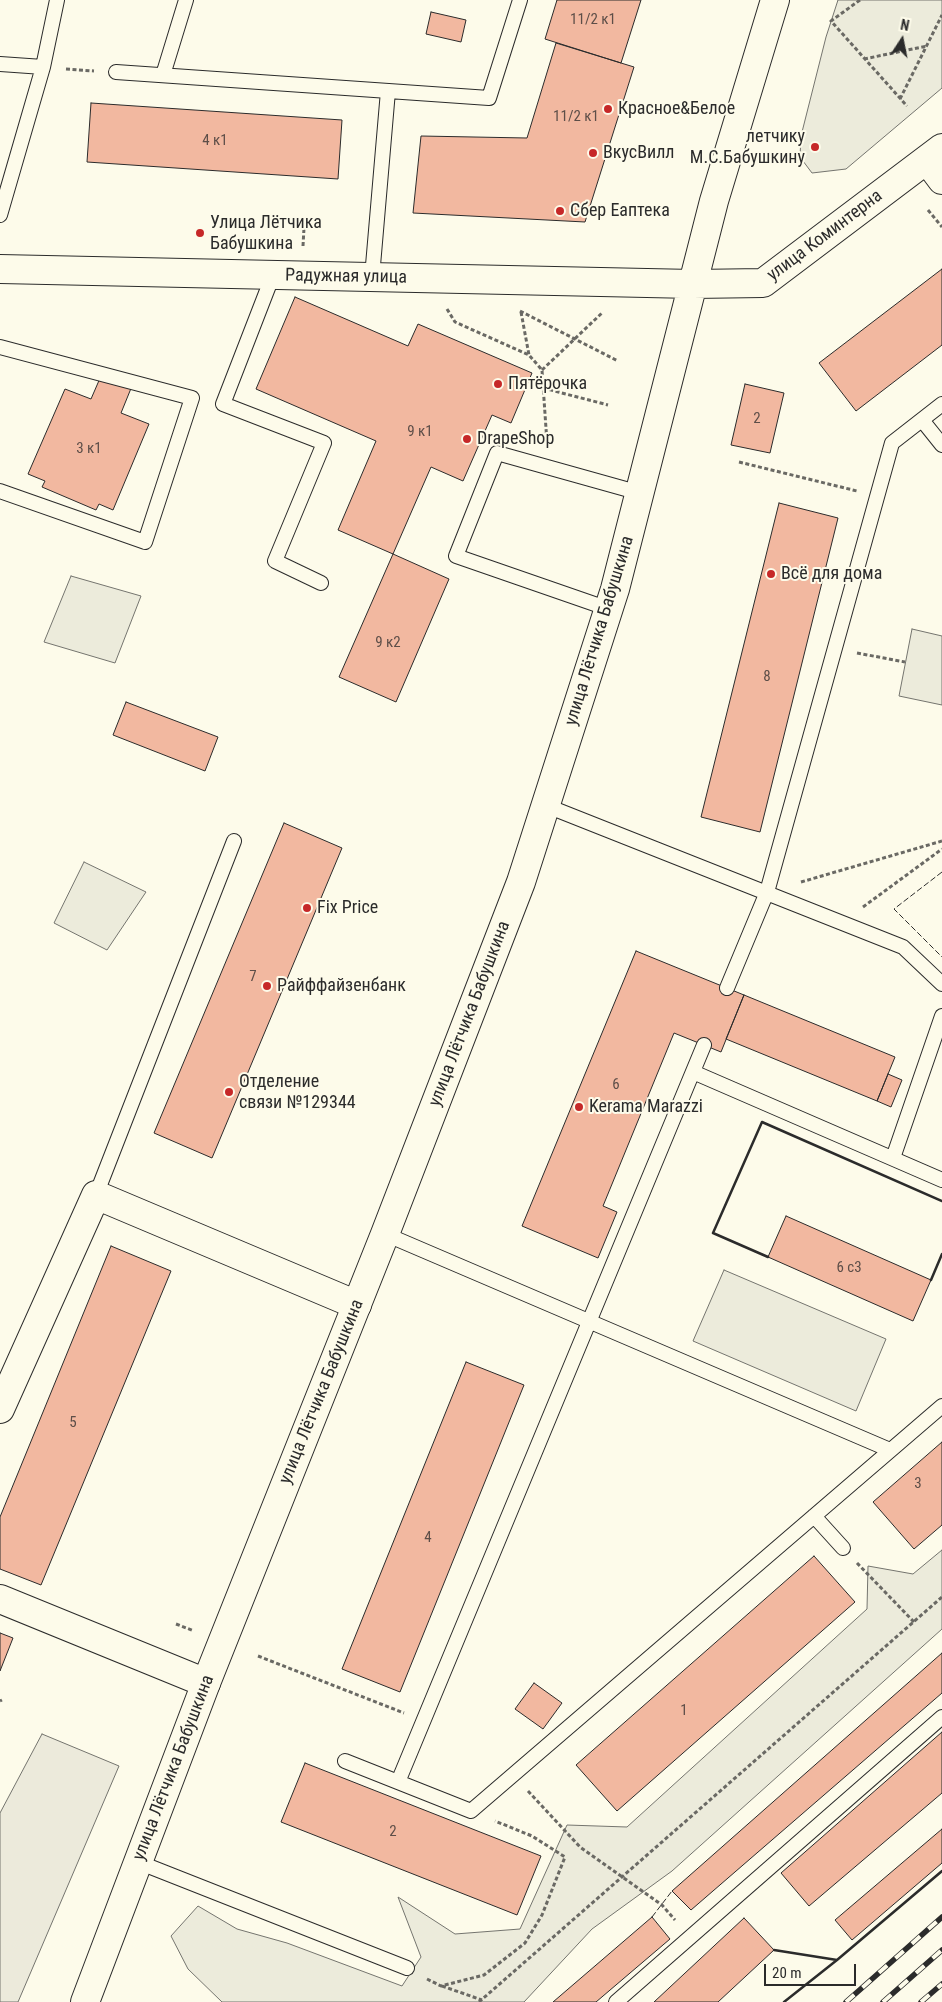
<!DOCTYPE html>
<meta charset="utf-8">
<style>
body{margin:0}
#map{position:relative;width:942px;height:2002px;overflow:hidden;background:#fdfbea;font-family:"Roboto Condensed",sans-serif}
canvas{display:block}
.north{position:absolute;left:877px;top:15px;width:50px;height:50px;-webkit-text-stroke:4px #fdfbea;paint-order:stroke;rotate:11deg;font-size:14px;font-weight:700;line-height:20px;text-align:center;color:#2b2b2b}
.north::after{content:'';display:block;margin:auto;width:18px;height:22px;background:#2b2b2b;clip-path:polygon(50% 0,100% 100%,50% 72%,0 100%)}
.scale{position:absolute;left:764px;top:1964px;width:92px;height:22px;box-sizing:border-box;border:2px solid #2b2b2b;border-top:0;padding-left:6px;font-size:15px;line-height:18px;white-space:nowrap;color:#2b2b2b;-webkit-text-stroke:4px #fdfbea;paint-order:stroke}
</style>
<div id="map">
<canvas width="942" height="2002"></canvas>
<div class="north">N</div>
<div class="scale">20 m</div>
</div>
<script>
const g = document.querySelector('canvas').getContext('2d');
g.lineJoin = 'round';
function fillPath(path, color) {
  g.fillStyle = color;
  g.fill(path, 'evenodd');
}
function toPath(rows) {
  const path = new Path2D();
  for (const r of rows) {
    path.moveTo(r[0], r[1]);
    for (let i = 2; i < r.length; i += 2) path.lineTo(r[i], r[i + 1]);
  }
  return path;
}
function stroke(path, color, width, dash) {
  g.strokeStyle = color;
  g.lineWidth = width;
  g.lineCap = dash ? 'butt' : 'round';
  g.setLineDash(dash || []);
  g.stroke(path);
}
function drawText(font, color, halo, rows, align = 'center') {
  g.font = font + ' "Roboto Condensed",sans-serif';
  g.lineWidth = 4;
  g.setLineDash([]);
  g.textBaseline = 'middle';
  g.strokeStyle = halo;
  g.fillStyle = color;
  for (const [text, x, y, turn = 0] of rows) {
    g.save();
    g.translate(x, y);
    g.rotate((+turn || 0) * Math.PI / 180);
    g.textAlign = isNaN(turn) ? turn : align;
    if (halo) g.strokeText(text, 0, 0);
    g.fillText(text, 0, 0);
    g.restore();
  }
}
const green = toPath([
 [838,0,942,0,942,88,846,169,812,173,800,157,801,136,826,37,838,0],
 [71,576,141,596,115,663,44,642,71,576],
 [912,629,942,636,942,705,899,696,912,629],
 [84,862,146,892,107,950,54,923,84,862],
 [724,1270,886,1339,856,1411,693,1341,724,1270],
 [942,1550,942,1629,672,1871,592,1929,524,2002,222,2002,188,1969,171,1936,198,1906,237,1929,287,1943,402,1986,421,1957,398,1897,455,1934,520,1929,567,1825,627,1827,867,1609,868,1566,913,1574,942,1550]
]);
fillPath(green, '#ecebdb');
stroke(green, '#74746e', 1);
const parking = toPath([
 [42,1734,119,1766,18,2002,0,2002,0,1813,42,1734]
]);
fillPath(parking, '#eceadb');
stroke(parking, '#74746e', 1);
const building = toPath([
 [557,0,641,0,621,63,545,39,557,0],
 [431,12,466,20,461,42,426,34,431,12],
 [556,43,634,67,585,222,413,213,421,136,527,138,556,43],
 [91,103,342,120,338,179,87,162,91,103],
 [942,269,942,345,856,411,819,363,942,269],
 [295,297,408,346,418,324,532,373,511,423,492,415,463,481,431,467,393,554,338,530,376,441,256,389,295,297],
 [104,369,134,381,121,413,149,424,113,510,99,504,96,510,42,487,45,481,28,474,65,389,91,399,104,369],
 [745,384,784,393,770,453,731,445,745,384],
 [779,503,838,518,760,832,701,817,779,503],
 [393,554,449,579,396,702,339,677,393,554],
 [126,702,218,737,205,771,113,735,126,702],
 [284,823,342,848,212,1158,154,1133,284,823],
 [636,951,744,995,721,1052,674,1033,603,1206,617,1212,598,1258,522,1226,636,951],
 [744,995,895,1057,877,1101,726,1039,744,995],
 [888,1074,902,1080,891,1107,877,1101,888,1074],
 [786,1216,931,1280,913,1321,768,1257,786,1216],
 [111,1246,171,1271,41,1585,0,1569,0,1517,111,1246],
 [466,1362,524,1385,400,1692,342,1669,466,1362],
 [942,1442,942,1525,914,1549,873,1502,942,1442],
 [814,1556,855,1602,617,1811,576,1765,814,1556],
 [0,1633,13,1638,0,1671,0,1633],
 [942,1653,942,1693,691,1910,672,1891,942,1653],
 [534,1683,562,1703,543,1729,515,1709,534,1683],
 [942,1732,942,1793,809,1906,781,1873,942,1732],
 [305,1763,541,1856,517,1915,281,1822,305,1763],
 [942,1829,942,1863,852,1940,835,1920,942,1829],
 [652,1917,670,1939,596,2002,553,2002,652,1917],
 [744,1918,774,1950,718,2002,654,2002,744,1918]
]);
fillPath(building, '#f2b8a0');
stroke(building, '#2b2b2b', 1);
const lane = toPath([
 [0,64,43,67],
 [116,72,489,98,520,0],
 [163,75,186,0],
 [0,215,43,67,57,0],
 [273,275,223,404,324,443,275,561,321,583],
 [372,277,388,91],
 [0,347,192,398,145,542,0,491],
 [922,420,942,445],
 [609,609,456,556,497,453,640,493],
 [547,806,903,947,942,984],
 [727,988,767,892,892,443,942,404],
 [693,1072,942,1180],
 [893,1158,942,1016],
 [96,1195,234,841],
 [385,1234,890,1450],
 [814,1516,843,1548],
 [345,1761,471,1811,942,1406],
 [398,1782,704,1045],
 [138,1862,407,1968],
 [616,2002,942,1717]
]);
const street = toPath([
 [927,160,942,180],
 [0,1409,96,1195,357,1305],
 [0,1599,206,1683]
]);
const secondary = toPath([
 [0,269,693,284,763,283,942,148],
 [85,2002,206,1683,385,1234,521,882,615,589,714,201,775,0]
]);
stroke(lane, '#2b2b2b', 16);
stroke(street, '#2b2b2b', 30);
stroke(secondary, '#2b2b2b', 30);
stroke(toPath([
 [860,0,831,21,907,106],
 [864,59,927,46],
 [66,69,94,71],
 [900,99,942,15],
 [928,210,942,227],
 [303,246,304,228],
 [447,309,455,322,529,355,542,370,547,443],
 [520,311,618,361],
 [521,312,529,355],
 [542,370,603,312],
 [543,388,608,405],
 [739,462,857,491],
 [857,653,905,662],
 [801,882,942,841],
 [863,907,942,849],
 [857,1563,914,1622],
 [176,1624,194,1631],
 [258,1656,404,1713],
 [0,1701,2,1700],
 [528,1791,580,1847,662,1905,675,1920],
 [427,1979,441,1986,484,1975,525,1943,542,1915,565,1857,532,1836,495,1821],
 [442,1986,482,2000],
 [479,2002,942,1597]
]), '#6a6964', 3, [4, 2.5]);
stroke(lane, '#fdfbea', 14);
stroke(street, '#fdfbea', 28);
stroke(secondary, '#fdfbea', 28);
const rail = toPath([
 [846,2002,942,1917],
 [883,2002,942,1950],
 [921,2002,942,1984]
]);
stroke(rail, '#2b2b2b', 5.5);
stroke(rail, '#fdfbea', 4, [11]);
stroke(toPath([
 [942,872,894,909,942,957],
 [652,1917,672,1891]
]), '#2b2b2b', 1, [6, 2.5]);
stroke(toPath([
 [768,1257,713,1233,762,1122,942,1201],
 [931,1280,942,1254],
 [774,1950,837,1960,942,1871],
 [784,2002,837,1960]
]), '#2b2b2b', 2.5);
for (const [x, y, r, color] of [
 [608,109,5,"#c62828"],
 [815,147,5,"#c62828"],
 [593,153,5,"#c62828"],
 [560,211,5,"#c62828"],
 [200,233,5,"#c62828"],
 [498,384,5,"#c62828"],
 [467,439,5,"#c62828"],
 [771,574,5,"#c62828"],
 [307,908,5,"#c62828"],
 [267,986,5,"#c62828"],
 [229,1092,5,"#c62828"],
 [579,1107,5,"#c62828"]
]) {
  const dot = new Path2D();
  dot.arc(x, y, r, 0, 2 * Math.PI);
  g.fillStyle = color;
  g.fill(dot);
  stroke(dot, '#fdfbea', 2);
}
drawText('15px', '#5d4e48', null, [
 ["11/2 к1",593,20],
 ["11/2 к1",576,117],
 ["4 к1",215,141],
 ["2",757,419],
 ["9 к1",420,432],
 ["3 к1",89,449],
 ["9 к2",388,643],
 ["8",767,677],
 ["7",253,977],
 ["6",616,1085],
 ["6 с3",849,1268],
 ["5",73,1423],
 ["3",918,1484],
 ["4",428,1538],
 ["1",684,1711],
 ["2",393,1832]
]);
drawText('18px', '#2b2b2b', '#fdfbea', [
 ["Красное&Белое",618,109],
 ["летчику",805,137,"right"],
 ["М.С.Бабушкину",805,158,"right"],
 ["ВкусВилл",603,153],
 ["Сбер Еаптека",570,211],
 ["Улица Лётчика",210,223],
 ["Бабушкина",210,244],
 ["Пятёрочка",508,384],
 ["DrapeShop",477,439],
 ["Всё для дома",781,574],
 ["Fix Price",317,908],
 ["Райффайзенбанк",277,986],
 ["Отделение",239,1082],
 ["связи №129344",239,1103],
 ["Kerama Marazzi",589,1107]
], 'left');
drawText('18px', '#2b2b2b', '#fdfbea', [
 ["улица Коминтерна",825,236,-37],
 ["Радужная улица",346,277,1],
 ["улица Лётчика Бабушкина",600,631,-73],
 ["улица Лётчика Бабушкина",470,1014,-69],
 ["улица Лётчика Бабушкина",322,1392,-68],
 ["улица Лётчика Бабушкина",174,1768,-69]
]);
</script>
